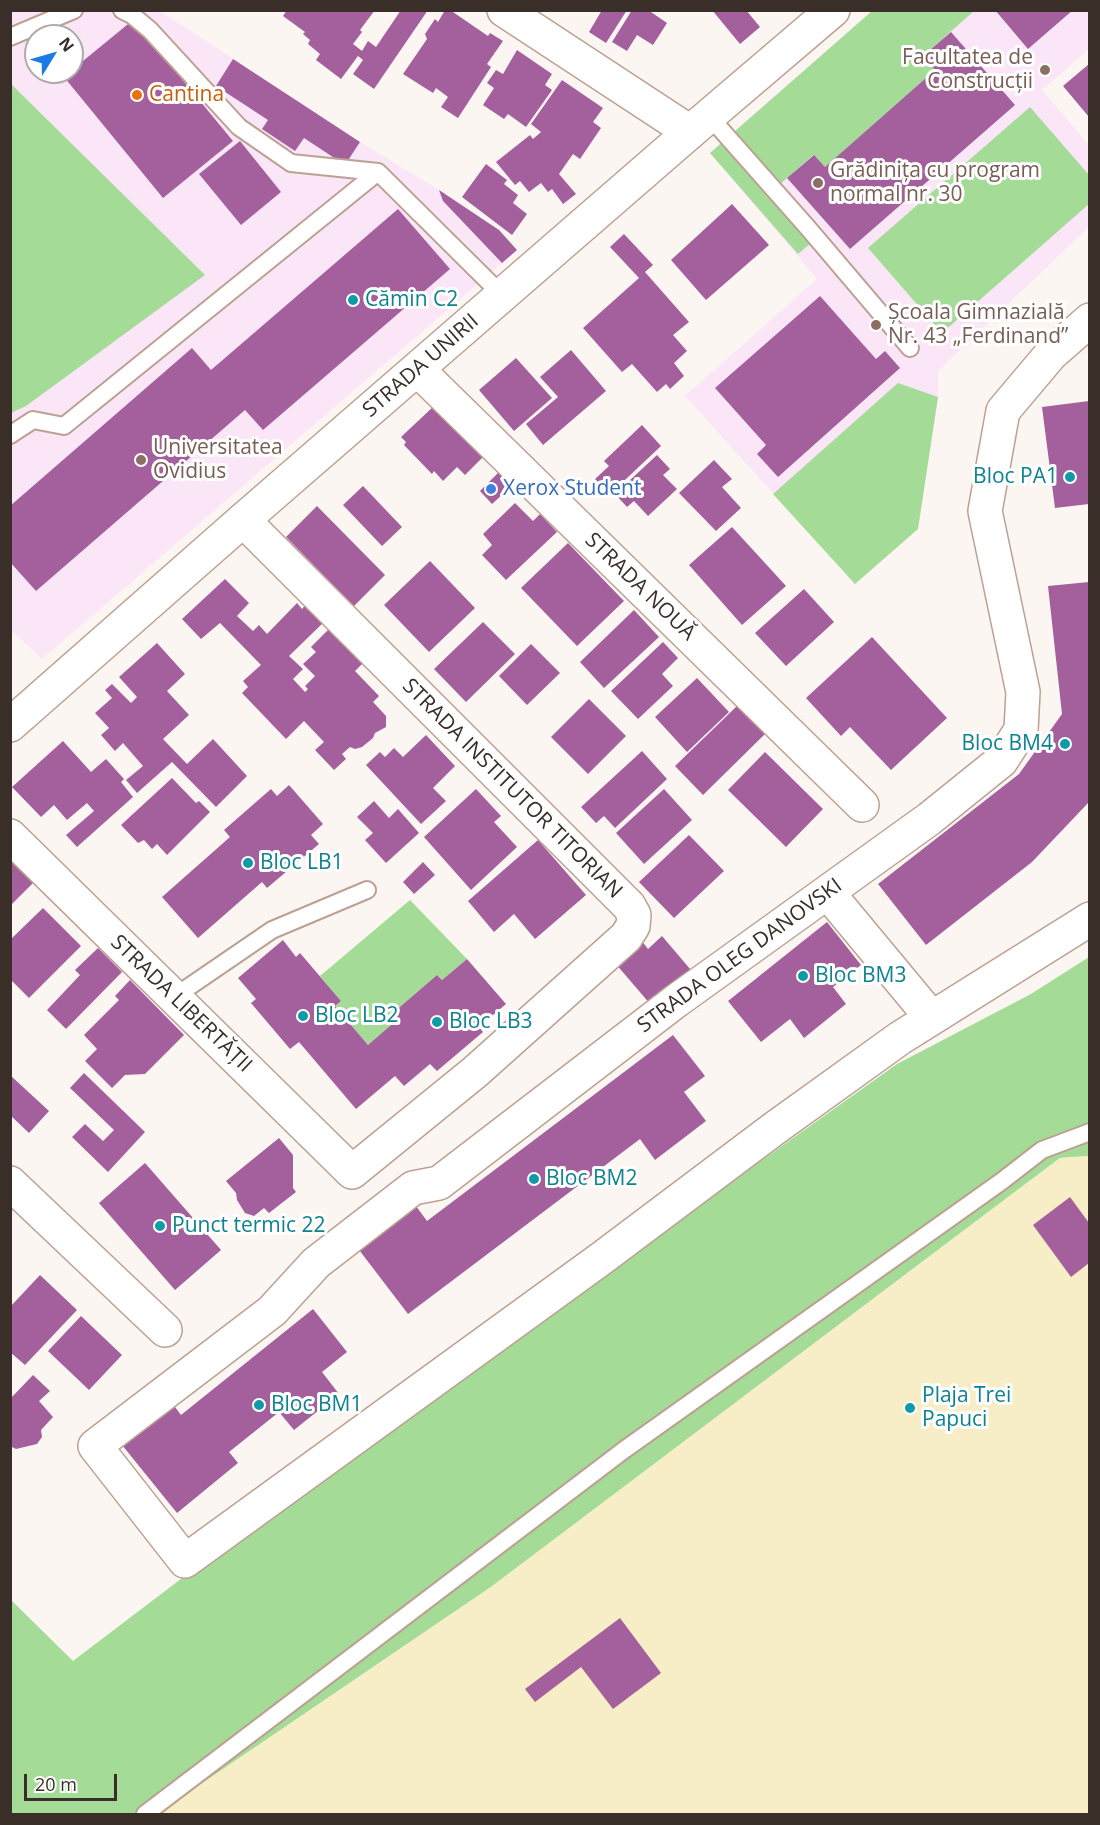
<!DOCTYPE html>
<meta charset="utf-8">
<style>
body{margin:0}
#map{position:relative;width:1100px;height:1825px;overflow:hidden;background:#fcf6f2;font-family:"Open Sans",sans-serif}
canvas{display:block}
.frame{position:absolute;inset:0;border:12px solid #392e28;pointer-events:none}
.north{position:absolute;left:24px;top:24px;width:60px;height:60px;box-sizing:border-box;background:#fff;border:2px solid #b0aba9;border-radius:50%;rotate:53deg;font-size:16px;font-weight:700;line-height:24px;text-align:center;color:#392e28}
.north::after{content:'';display:block;margin:auto;width:21px;height:27px;background:#1b7be4;clip-path:polygon(50% 0,100% 100%,50% 72%,0 100%)}
.scale{position:absolute;left:24px;top:1774px;width:93px;height:27px;box-sizing:border-box;border:3px solid #392e28;border-top:0;padding-left:8px;font-size:18px;line-height:21px;white-space:nowrap;color:#392e28;-webkit-text-stroke:4px #fff;paint-order:stroke}
</style>
<div id="map">
<canvas width="1100" height="1825"></canvas>
<div class="frame"></div>
<div class="north">N</div>
<div class="scale">20 m</div>
</div>
<script>
const g = document.querySelector('canvas').getContext('2d');
g.lineJoin = 'round';
function fillPath(path, color) {
  g.fillStyle = color;
  g.fill(path, 'evenodd');
}
function toPath(rows) {
  const path = new Path2D();
  for (const r of rows) {
    path.moveTo(r[0], r[1]);
    for (let i = 2; i < r.length; i += 2) path.lineTo(r[i], r[i + 1]);
  }
  return path;
}
function stroke(path, color, width, dash) {
  g.strokeStyle = color;
  g.lineWidth = width;
  g.lineCap = dash ? 'butt' : 'round';
  g.setLineDash(dash || []);
  g.stroke(path);
}
function drawText(font, color, halo, rows, align = 'center') {
  g.font = font + ' "Open Sans",sans-serif';
  g.lineWidth = 6;
  g.setLineDash([]);
  g.textBaseline = 'middle';
  g.strokeStyle = halo;
  g.fillStyle = color;
  for (const [text, x, y, turn = 0] of rows) {
    g.save();
    g.translate(x, y);
    g.rotate((+turn || 0) * Math.PI / 180);
    g.textAlign = isNaN(turn) ? turn : align;
    if (halo) g.strokeText(text, 0, 0);
    g.fillText(text, 0, 0);
    g.restore();
  }
}
fillPath(toPath([
 [10,11,160,11,360,142,439,190,499,230,517,250,42,659,10,629],
 [36,36,72,36,72,72,36,72],
 [872,11,1089,11,1089,49,1042,90,1089,145,1089,227,938,371,938,397,918,529,855,584,685,396,817,279,710,153]
]), '#fae6f7');
fillPath(toPath([
 [872,11,974,11,923,56,935,70,825,167,813,155,770,193,812,242,798,254,710,153],
 [11,84,205,275,26,406,11,413],
 [1030,107,1089,175,1089,204,942,333,868,248],
 [898,383,938,397,918,529,855,584,773,494],
 [410,900,467,959,442,980,437,975,387,1018,391,1025,368,1045,335,1006,341,1001,320,976],
 [1089,957,1089,1156,1060,1158,491,1587,157,1814,11,1814,10,1599,73,1661,194,1569,709,1198,897,1064,1031,994]
]), '#a4db96');
fillPath(toPath([
 [1089,1156,1089,1814,157,1814,491,1587,1060,1158]
]), '#f7eec8');
fillPath(toPath([
 [287,10,375,10,360,30,362,32,353,44,362,51,368,41,376,47,401,10,428,10,374,89,353,74,363,60,358,56,341,79,316,60,320,54,308,44,310,40,303,34,305,32,283,16],
 [445,10,450,10,488,36,490,33,503,41,487,64,491,67,458,118,441,107,448,97,436,88,433,93,403,74,427,39,425,34,435,19,438,22],
 [602,10,627,10,606,43,589,32],
 [632,10,648,10,667,23,653,45,637,35,627,51,612,42],
 [712,10,746,10,760,27,740,44],
 [995,10,1073,10,1028,49],
 [133,20,233,141,163,198,64,77,72,72,72,70],
 [951,32,1015,105,850,249,787,178,814,155,825,167,935,70,923,56],
 [517,50,552,74,545,85,552,90,526,127,508,114,504,119,483,105,494,88,487,83,496,70,503,74],
 [233,59,360,142,345,165,304,138,295,151,262,129,268,120,216,86],
 [1089,64,1089,117,1063,86],
 [562,80,603,108,593,122,601,128,580,159,573,154,559,174,576,194,563,204,552,189,548,192,541,183,529,192,520,181,515,185,496,162,530,135,533,139,541,132,531,124],
 [240,141,281,192,241,225,199,174],
 [486,164,507,180,504,184,518,195,513,203,527,214,512,235,462,197],
 [439,190,499,230,517,250,502,263,443,201],
 [732,204,769,245,706,300,671,260],
 [398,209,450,269,263,430,245,410,36,591,10,562,10,506,192,348,211,370],
 [624,234,653,265,645,272,689,322,673,335,687,351,674,363,684,376,670,389,666,384,657,392,632,364,622,372,583,328,639,278,610,247],
 [820,296,876,359,885,351,900,368,778,477,757,454,766,445,715,388],
 [571,350,606,391,543,445,526,424,558,397,540,377],
 [516,358,552,398,514,431,479,390],
 [1089,401,1089,504,1055,508,1042,407],
 [434,406,483,457,465,475,457,467,443,481,434,471,432,474,404,445,406,442,401,437],
 [642,425,661,446,609,495,595,479,609,466,604,461],
 [657,455,670,469,663,475,677,489,648,516,634,501,627,507,615,494],
 [714,460,732,479,722,487,741,508,716,531,679,493],
 [499,472,512,486,492,504,480,491],
 [363,486,402,527,382,546,343,505],
 [515,503,533,521,540,514,557,532,506,580,482,555,492,545,483,534],
 [317,506,385,575,354,606,286,537],
 [732,527,786,586,742,625,689,565],
 [568,543,624,601,577,646,521,588],
 [430,561,475,608,429,652,384,605],
 [225,579,249,603,237,616,253,631,259,625,267,634,297,603,302,609,308,602,326,620,289,656,303,669,293,679,305,692,308,689,305,686,315,676,303,664,316,652,311,647,332,626,366,660,355,671,379,696,373,702,386,716,386,727,375,733,373,738,362,747,355,749,350,747,342,754,346,759,334,770,315,750,324,742,304,721,286,739,242,693,248,687,243,681,261,665,220,623,201,639,182,619],
 [1089,582,1089,802,1032,862,926,945,878,884,1019,774,1062,714,1048,586],
 [804,589,834,622,786,666,755,633],
 [634,610,659,637,604,688,580,662],
 [483,622,515,654,466,702,434,669],
 [872,637,947,718,891,770,850,727,841,736,806,698],
 [663,642,678,658,662,674,673,686,638,719,611,691],
 [157,643,185,674,167,691,189,715,163,739,187,764,213,739,247,776,216,807,172,762,137,793,126,780,143,766,123,743,115,751,101,735,109,728,95,713,112,698,105,690,112,684,131,703,137,697,119,677],
 [531,644,560,673,527,705,499,676],
 [697,678,729,712,687,752,655,717],
 [589,699,626,736,588,774,551,737],
 [737,706,765,734,703,795,675,766],
 [426,735,455,766,433,788,446,801,421,824,366,765,380,752,385,757,394,748,403,757],
 [63,741,91,772,106,759,124,779,121,782,133,797,77,847,66,835,94,811,87,803,67,820,54,805,41,817,12,787],
 [642,751,667,779,615,828,604,816,596,823,581,807],
 [765,752,823,809,786,847,728,790],
 [172,778,196,803,199,801,210,812,167,855,157,844,152,849,144,840,138,843,121,825],
 [289,785,323,824,311,835,319,844,267,888,262,882,198,938,162,897,230,837,224,830,271,789,277,796],
 [476,789,501,816,494,822,517,847,471,890,424,837],
 [664,789,692,820,644,864,616,833],
 [374,801,389,818,398,809,419,833,386,863,365,840,373,833,357,817],
 [689,835,724,871,674,918,639,882],
 [538,840,586,895,535,939,514,914,494,932,468,901],
 [10,859,34,882,10,906],
 [423,862,435,875,414,894,403,882],
 [43,908,81,946,29,998,10,979,10,940],
 [827,922,861,965,833,987,846,1004,804,1038,790,1019,761,1042,728,1001],
 [662,936,696,976,651,1005,615,963,641,940,648,949],
 [283,940,296,957,300,953,341,1001,335,1006,368,1045,391,1025,387,1018,437,975,442,980,467,959,506,1004,479,1027,483,1032,437,1071,430,1064,404,1086,395,1076,356,1109,299,1042,290,1049,251,1003,256,999,238,978],
 [98,948,122,972,66,1029,47,1010,80,975,75,970],
 [130,980,184,1035,145,1074,125,1075,112,1088,85,1061,97,1049,84,1035,119,1000,115,996],
 [673,1035,705,1076,684,1092,706,1121,655,1160,640,1139,408,1314,353,1242,410,1198,427,1221],
 [84,1073,145,1132,108,1172,72,1137,85,1124,103,1141,114,1130,70,1088],
 [10,1075,49,1111,29,1133,10,1115],
 [279,1138,293,1155,293,1188,296,1192,269,1213,264,1208,254,1216,245,1213,237,1200,236,1193,226,1181],
 [145,1163,221,1250,175,1290,99,1203],
 [1070,1197,1089,1223,1089,1263,1071,1277,1033,1225],
 [40,1275,77,1310,25,1365,10,1352,10,1307],
 [313,1309,347,1352,322,1372,339,1394,294,1430,279,1412,229,1452,238,1463,177,1513,118,1440,169,1399,181,1415],
 [81,1316,122,1355,89,1390,48,1351],
 [33,1375,50,1391,39,1401,53,1417,41,1430,42,1437,37,1444,16,1449,10,1446,10,1399],
 [620,1618,661,1673,613,1709,581,1667,535,1702,525,1689]
]), '#a3609d');
const lane = toPath([
 [122,10,132,15,150,30,239,127,291,163,378,172,502,295],
 [10,37,74,10],
 [709,116,808,228,910,348],
 [10,435,33,420,64,426,378,172],
 [174,997,272,930,367,890],
 [145,1814,624,1450,1002,1181,1042,1150,1090,1132]
]);
const street = toPath([
 [504,10,690,132],
 [1090,320,1051,354,1003,411,985,511,1023,692,1021,730,1001,761,929,819,676,1001,439,1183,413,1188,316,1263,272,1311,95,1446,185,1561,602,1258,775,1128,900,1038,1090,919],
 [418,370,862,805],
 [10,836,352,1172,475,1072,626,937,633,926,634,915,629,906,243,520],
 [828,893,931,1017],
 [10,1183,165,1330]
]);
const secondary = toPath([
 [10,725,243,520,690,132,833,10]
]);
stroke(lane, '#bca192', 20);
stroke(street, '#bca192', 36);
stroke(secondary, '#bca192', 36);
stroke(lane, '#fff', 16);
stroke(street, '#fff', 33);
stroke(secondary, '#fff', 33);
for (const [x, y, r, color] of [
 [1045,70,6,"#8d6e63"],
 [137,95,6,"#e8710a"],
 [818,183,6,"#8d6e63"],
 [353,300,6,"#0f9aa8"],
 [876,325,6,"#8d6e63"],
 [141,460,6,"#8d6e63"],
 [1070,477,6,"#0f9aa8"],
 [491,489,6,"#3f7fe0"],
 [1065,744,6,"#0f9aa8"],
 [248,863,6,"#0f9aa8"],
 [803,976,6,"#0f9aa8"],
 [303,1016,6,"#0f9aa8"],
 [437,1022,6,"#0f9aa8"],
 [534,1179,6,"#0f9aa8"],
 [160,1226,6,"#0f9aa8"],
 [259,1405,6,"#0f9aa8"],
 [910,1408,6,"#0f9aa8"]
]) {
  const dot = new Path2D();
  dot.arc(x, y, r, 0, 2 * Math.PI);
  g.fillStyle = color;
  g.fill(dot);
  stroke(dot, '#fff', 2);
}
drawText('21px', '#785e54', '#fff', [
 ["Facultatea de",1033,58,"right"],
 ["Construcții",1033,82,"right"],
 ["Grădinița cu program",830,171],
 ["normal nr. 30",830,195],
 ["Școala Gimnazială",888,313],
 ["Nr. 43 „Ferdinand”",888,337],
 ["Universitatea",153,448],
 ["Ovidius",153,472]
], 'left');
drawText('21px', '#c56008', '#fff', [
 ["Cantina",149,95]
], 'left');
drawText('21px', '#0d838f', '#fff', [
 ["Cămin C2",365,300],
 ["Bloc PA1",1058,477,"right"],
 ["Bloc BM4",1053,744,"right"],
 ["Bloc LB1",260,863],
 ["Bloc BM3",815,976],
 ["Bloc LB2",315,1016],
 ["Bloc LB3",449,1022],
 ["Bloc BM2",546,1179],
 ["Punct termic 22",172,1226],
 ["Plaja Trei",922,1396],
 ["Papuci",922,1420],
 ["Bloc BM1",271,1405]
], 'left');
drawText('21px', '#392e28', '#fff', [
 ["STRADA UNIRII",421,366,-41],
 ["STRADA NOUĂ",640,587,44],
 ["STRADA INSTITUTOR TITORIAN",512,789,45],
 ["STRADA OLEG DANOVSKI",740,956,-36],
 ["STRADA LIBERTĂȚII",181,1004,44]
]);
drawText('21px', '#366cbe', '#fff', [
 ["Xerox Student",503,489]
], 'left');
</script>
